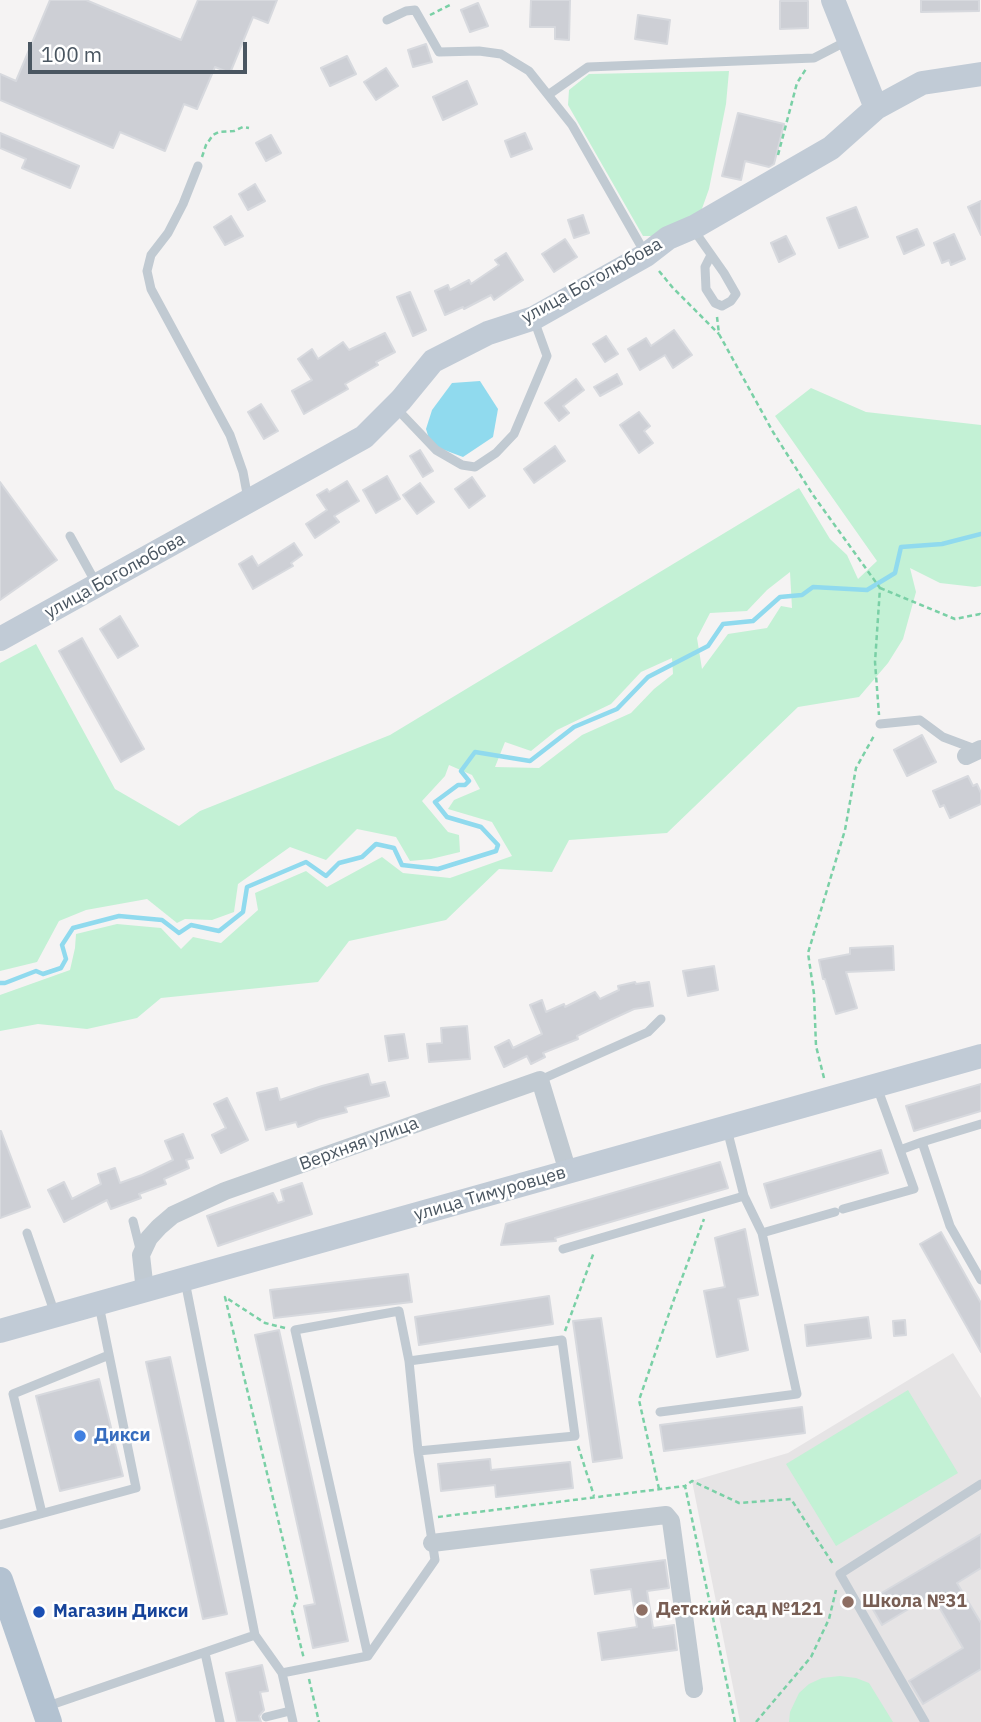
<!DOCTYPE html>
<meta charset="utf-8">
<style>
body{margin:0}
#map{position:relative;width:981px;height:1722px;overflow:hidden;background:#f5f3f3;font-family:"IBM Plex Sans",sans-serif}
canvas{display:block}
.scale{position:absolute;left:28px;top:42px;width:219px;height:32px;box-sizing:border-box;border:4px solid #4a5661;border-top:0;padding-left:9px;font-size:21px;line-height:24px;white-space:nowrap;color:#4a5661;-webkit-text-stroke:5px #fff;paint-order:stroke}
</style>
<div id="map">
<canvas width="981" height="1722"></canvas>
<div class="scale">100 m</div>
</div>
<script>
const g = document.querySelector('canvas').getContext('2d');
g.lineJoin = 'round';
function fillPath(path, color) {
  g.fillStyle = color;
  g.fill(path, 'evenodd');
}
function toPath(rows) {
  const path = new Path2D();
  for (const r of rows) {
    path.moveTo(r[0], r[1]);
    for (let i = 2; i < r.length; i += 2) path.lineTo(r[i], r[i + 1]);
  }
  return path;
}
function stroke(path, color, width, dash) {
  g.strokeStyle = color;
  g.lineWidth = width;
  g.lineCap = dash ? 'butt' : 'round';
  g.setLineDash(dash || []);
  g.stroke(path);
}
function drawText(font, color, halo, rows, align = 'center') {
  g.font = font + ' "IBM Plex Sans",sans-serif';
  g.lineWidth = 5;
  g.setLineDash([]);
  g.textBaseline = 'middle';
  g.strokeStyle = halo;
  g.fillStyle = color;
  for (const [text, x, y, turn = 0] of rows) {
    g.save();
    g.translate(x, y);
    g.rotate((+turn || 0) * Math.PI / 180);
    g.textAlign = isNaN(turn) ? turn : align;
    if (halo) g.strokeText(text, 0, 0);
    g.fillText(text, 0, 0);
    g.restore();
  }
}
fillPath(toPath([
 [953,1353,981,1398,981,1722,740,1722,692,1481,788,1453]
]), '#e6e4e5');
fillPath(toPath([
 [729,71,726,104,709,189,699,217,658,236,643,236,568,105,569,90,589,74],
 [811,388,866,412,981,425,981,586,975,587,940,583,910,568,916,592,903,639,888,663,859,697,798,707,667,833,569,840,552,872,499,869,446,920,349,941,318,982,161,998,137,1018,87,1029,38,1024,0,1031,0,995,70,970,75,948,76,934,117,924,161,928,181,949,193,937,221,943,258,910,255,893,306,871,327,887,382,857,403,873,450,878,512,856,492,822,448,809,454,800,480,789,472,775,449,765,445,776,422,801,448,832,459,835,460,852,431,859,410,861,396,837,357,829,326,860,290,847,238,884,234,912,212,920,185,919,177,923,147,899,86,910,59,921,37,962,0,971,0,663,36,644,115,789,179,826,200,811,390,735,799,488,830,539,847,555,858,579,877,561,775,416],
 [790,572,792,608,781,606,767,628,728,634,702,669,697,638,710,613,747,611,767,590],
 [672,658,673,674,654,689,631,713,582,735,539,768,495,767,505,742,531,751,557,730,611,704,641,672],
 [908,1390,958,1473,836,1546,786,1464],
 [840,1676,856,1678,869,1683,893,1722,789,1722,790,1712,799,1693,809,1684,822,1678]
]), '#c3f1d5');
fillPath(toPath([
 [480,381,498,409,493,437,463,457,431,445,426,429,432,410,452,383]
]), '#90daee');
stroke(toPath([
 [0,983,5,983,36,971,43,974,61,968,66,959,62,945,73,928,119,916,162,920,179,933,191,925,219,931,243,912,247,887,306,862,326,876,339,863,362,857,376,844,394,848,402,865,438,869,496,851,498,845,481,827,447,817,435,802,458,785,465,785,469,781,461,771,475,752,530,761,574,727,617,709,648,677,708,646,723,624,753,621,780,597,802,595,813,587,867,590,895,573,901,547,942,544,981,534]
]), '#90daee', 4.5);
const building = toPath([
 [50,0,86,0,181,40,198,0,277,0,268,23,253,17,230,73,215,67,197,109,184,104,165,151,120,132,113,148,0,100,0,74,16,81,50,0],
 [531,0,570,0,569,40,555,39,555,27,530,27,531,0],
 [921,0,979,0,979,11,921,12,921,0],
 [780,1,808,1,808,28,780,29,780,1],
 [478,3,488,26,470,32,461,10,478,3],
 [638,15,670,20,667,44,635,39,638,15],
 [426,44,432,62,413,67,408,50,426,44],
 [347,56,356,74,330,86,321,68,347,56],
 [386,68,398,86,376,100,364,82,386,68],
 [467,81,477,104,443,120,433,97,467,81],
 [738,113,784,124,774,164,769,167,745,161,741,180,722,176,738,113],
 [0,133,79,166,70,188,22,168,26,159,0,148,0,133],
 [525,133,532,149,511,157,505,141,525,133],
 [271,135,281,153,266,161,256,143,271,135],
 [255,184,265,201,248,210,239,194,255,184],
 [981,201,981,235,968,207,981,201],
 [856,207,868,237,839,248,827,218,856,207],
 [583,215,589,233,574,238,568,220,583,215],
 [231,216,243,236,225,245,214,227,231,216],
 [917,229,924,245,904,254,897,237,917,229],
 [954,234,965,259,951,265,949,260,942,263,934,243,954,234],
 [786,236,795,254,779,262,771,243,786,236],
 [565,239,577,257,554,272,542,254,565,239],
 [506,253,523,280,494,300,491,295,464,309,463,307,445,315,435,291,448,285,450,290,469,280,471,284,499,265,495,260,506,253],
 [410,292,426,330,413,336,397,297,410,292],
 [674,330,692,355,673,368,665,355,640,370,628,349,646,338,651,346,674,330],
 [385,333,395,352,376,362,378,365,345,384,348,389,304,414,292,391,312,380,298,359,312,349,318,359,343,342,349,350,385,333],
 [606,336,618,354,605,362,593,344,606,336],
 [617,374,622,384,600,396,594,387,617,374],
 [576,379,584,390,563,406,569,413,559,421,545,403,576,379],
 [261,404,278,431,264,439,248,412,261,404],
 [639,412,650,426,644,431,653,443,639,453,620,425,639,412],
 [555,446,565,461,534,483,524,469,555,446],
 [420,450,433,471,423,477,410,456,420,450],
 [387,476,400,499,376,513,363,490,387,476],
 [472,477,485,496,469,508,455,489,472,477],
 [347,481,359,501,334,516,339,522,315,538,306,524,327,510,317,495,327,489,329,492,347,481],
 [0,482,57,560,0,600,0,482],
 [420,483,434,502,417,514,403,495,420,483],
 [294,543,302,555,291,563,293,566,253,589,239,564,252,556,258,566,294,543],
 [120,616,138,646,118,658,100,629,120,616],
 [82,638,144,749,121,762,59,651,82,638],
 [922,735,936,762,907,776,894,750,922,735],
 [968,776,973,786,977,784,981,793,981,804,950,818,944,805,940,807,933,791,968,776],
 [893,946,894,970,846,972,857,1008,836,1014,825,979,823,979,819,960,850,954,850,948,893,946],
 [714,966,718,990,688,996,683,971,714,966],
 [635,982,636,984,649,982,653,1006,634,1009,610,1020,577,1036,578,1039,543,1053,545,1057,531,1064,527,1056,504,1067,495,1047,509,1040,513,1048,542,1034,530,1005,542,1000,546,1012,564,1004,565,1007,595,992,600,999,619,990,618,986,635,982],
 [467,1026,470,1059,429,1062,427,1044,442,1043,441,1028,467,1026],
 [404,1034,408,1058,389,1061,385,1036,404,1034],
 [368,1074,371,1085,385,1082,389,1096,345,1107,347,1112,319,1119,298,1127,296,1122,266,1130,257,1093,277,1088,280,1100,322,1086,368,1074],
 [981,1084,981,1111,914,1131,906,1106,981,1084],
 [227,1098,248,1140,221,1153,212,1135,226,1128,214,1104,227,1098],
 [0,1131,1,1131,30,1207,0,1218,0,1131],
 [183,1134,193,1158,186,1160,189,1168,164,1179,166,1184,139,1194,141,1198,111,1209,107,1200,64,1222,48,1190,64,1182,72,1199,101,1184,98,1174,115,1168,120,1183,142,1175,173,1160,165,1141,183,1134],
 [881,1150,888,1173,771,1208,764,1184,881,1150],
 [720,1162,728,1188,555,1238,556,1241,501,1245,506,1224,720,1162],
 [302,1183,312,1214,218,1246,207,1216,273,1193,278,1203,284,1201,281,1190,302,1183],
 [745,1229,758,1295,738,1299,748,1350,717,1357,704,1291,725,1287,715,1238,745,1229],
 [941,1232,981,1303,981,1352,920,1244,941,1232],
 [408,1274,412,1302,274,1318,270,1290,408,1274],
 [549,1296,553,1324,419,1345,415,1317,549,1296],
 [868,1317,871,1338,807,1346,805,1325,868,1317],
 [601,1318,622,1458,593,1462,573,1321,601,1318],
 [905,1320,906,1335,894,1336,893,1321,905,1320],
 [279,1330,348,1641,313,1648,304,1606,315,1604,255,1335,279,1330],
 [170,1357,227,1614,203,1619,146,1362,170,1357],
 [99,1379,123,1476,60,1491,36,1396,99,1379],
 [802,1407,805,1433,664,1451,660,1425,802,1407],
 [490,1459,491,1470,570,1462,573,1488,496,1497,495,1485,441,1491,438,1464,490,1459],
 [981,1534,981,1568,957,1583,981,1623,981,1669,923,1704,909,1681,963,1648,932,1595,882,1625,868,1601,981,1534],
 [665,1560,669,1588,647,1591,653,1628,674,1625,677,1650,602,1660,598,1633,637,1627,631,1589,595,1594,591,1570,665,1560],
 [262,1665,268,1691,260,1692,264,1710,259,1716,261,1722,237,1722,226,1673,262,1665]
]);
fillPath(building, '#cdcfd5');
stroke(building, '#d7d9de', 2);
stroke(toPath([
 [430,15,452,4],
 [778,155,797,83,806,69],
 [202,157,206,145,213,135,219,132,234,131,243,127,249,128],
 [659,271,673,288,719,334],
 [717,317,719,334,773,432,813,495,880,588,875,662,879,715],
 [880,588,955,619,980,614,981,616],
 [824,1078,816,1046,814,994,808,953,845,830,856,768,875,734],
 [285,1328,265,1323,225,1297,297,1599,292,1611,304,1659],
 [565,1331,594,1252],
 [578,1446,594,1496],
 [659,1489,639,1400,673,1302,704,1219],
 [438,1517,685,1486],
 [309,1679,319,1722],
 [735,1722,685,1486,692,1481,739,1503,791,1499,833,1564],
 [756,1722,811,1657,829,1619,836,1590]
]), '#7ad0a6', 2.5, [5, 3.5]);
stroke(toPath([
 [387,20,406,11,415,10,439,52,479,51,501,54,529,71,572,125,645,253],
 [548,95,588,67,814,58,847,41],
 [198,166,183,204,168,233,151,255,147,271,151,289,230,435,243,472,248,499],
 [693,229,724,273,736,294,731,301,722,306,715,303,706,289,705,267,711,255],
 [396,408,436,450,462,465,475,467,496,453,514,434,547,356,534,320],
 [70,536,96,583],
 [880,724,920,720,943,737,975,749],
 [540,1080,648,1032,661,1019],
 [877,1087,900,1150,922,1142,950,1226,981,1280],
 [922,1142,981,1124],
 [744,1196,762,1233,835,1212],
 [843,1209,914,1189,900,1150],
 [133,1221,141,1253],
 [27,1233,55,1314],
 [563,1249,744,1196,727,1129],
 [185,1281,255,1635,282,1673,293,1722],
 [409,1361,562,1340,575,1436,418,1451],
 [660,1412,797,1394,762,1233],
 [42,1513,13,1394,109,1355],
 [0,1525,136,1488,99,1305],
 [205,1653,220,1722],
 [282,1673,368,1656,435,1560,418,1451,409,1361,399,1311,295,1330,368,1656],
 [48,1706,255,1635],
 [266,1717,290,1711],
 [925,1722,840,1574,981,1484]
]), '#c1cad2', 9);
stroke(toPath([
 [966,756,981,749],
 [145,1291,141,1255,149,1238,159,1227,173,1215,225,1191,540,1080,568,1172],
 [432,1543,666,1515,671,1521,694,1689]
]), '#c1cad2', 18);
stroke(toPath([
 [833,0,876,108],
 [0,639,364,437,401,400,433,361,488,333,534,318,646,255,668,238,696,226,831,148,876,108,922,83,981,74],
 [0,1331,981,1056]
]), '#c1cbd6', 24);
stroke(toPath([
 [0,1580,49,1722]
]), '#b3c2d1', 26);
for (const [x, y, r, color] of [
 [80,1436,7,"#3f7fe0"],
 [848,1602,7,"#8d6e63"],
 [642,1610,7,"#8d6e63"],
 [39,1612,7,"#1a4fb4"]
]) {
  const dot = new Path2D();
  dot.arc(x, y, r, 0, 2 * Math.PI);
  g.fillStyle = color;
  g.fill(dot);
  stroke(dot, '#fff', 2.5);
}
drawText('18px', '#4a5661', '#fff', [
 ["улица Боголюбова",592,281,-29],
 ["улица Боголюбова",115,576,-29],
 ["Верхняя улица",359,1144,-20],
 ["улица Тимуровцев",490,1194,-16]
]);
drawText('bold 18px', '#366cbe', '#fff', [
 ["Дикси",94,1436]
], 'left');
drawText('bold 18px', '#785e54', '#fff', [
 ["Школа №31",862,1602],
 ["Детский сад №121",656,1610]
], 'left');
drawText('bold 18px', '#164399', '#fff', [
 ["Магазин Дикси",53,1612]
], 'left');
</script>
